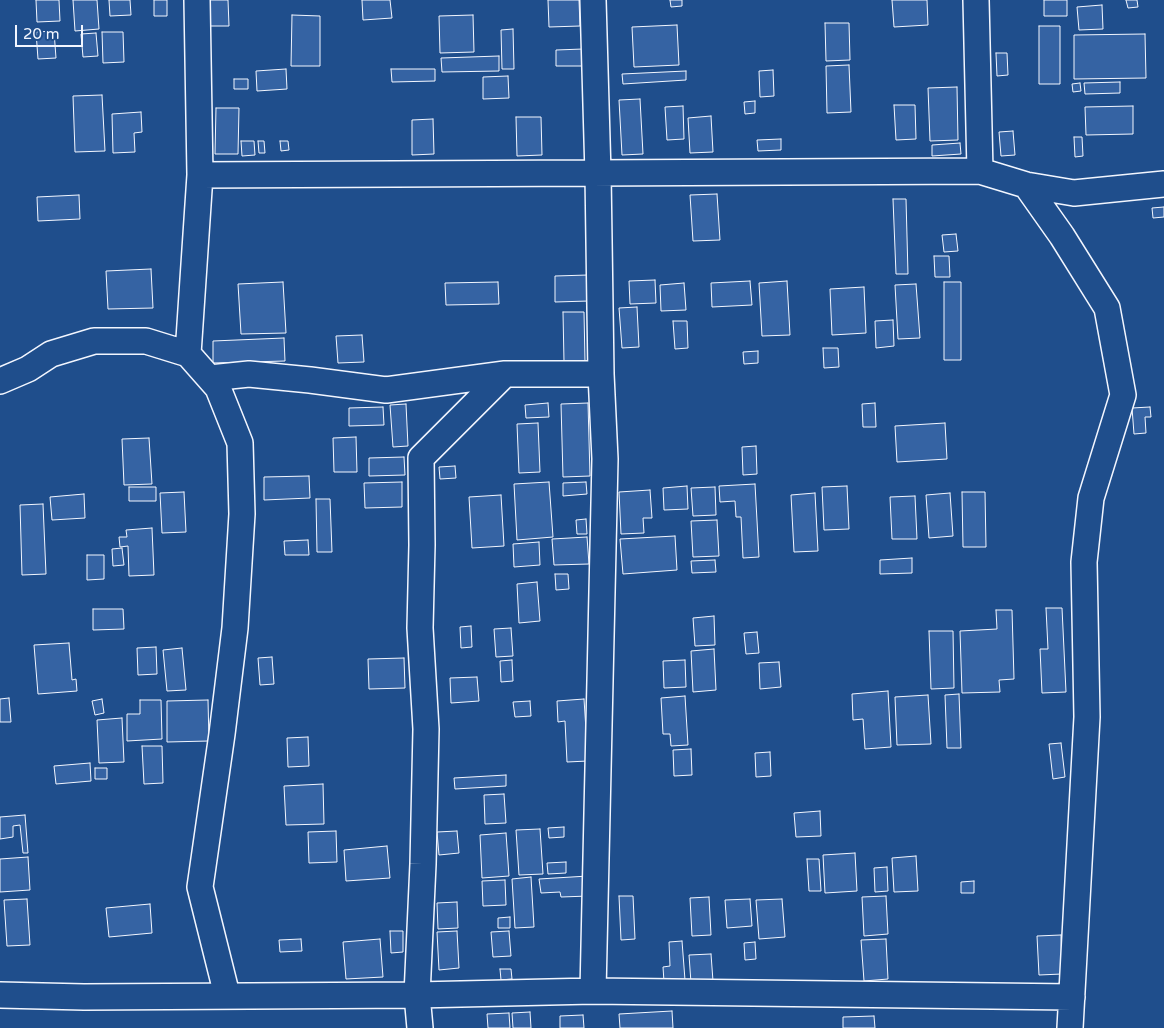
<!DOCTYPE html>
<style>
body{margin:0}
#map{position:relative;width:1164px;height:1028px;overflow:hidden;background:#1f4e8c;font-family:"Varela Round",sans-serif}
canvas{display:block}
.scale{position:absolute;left:15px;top:25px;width:68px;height:22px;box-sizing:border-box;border:2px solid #f2f6ff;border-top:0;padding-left:6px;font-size:15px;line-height:18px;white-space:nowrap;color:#f2f6ff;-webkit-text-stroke:4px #1f4e8c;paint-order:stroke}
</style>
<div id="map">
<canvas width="1164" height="1028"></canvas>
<div class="scale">20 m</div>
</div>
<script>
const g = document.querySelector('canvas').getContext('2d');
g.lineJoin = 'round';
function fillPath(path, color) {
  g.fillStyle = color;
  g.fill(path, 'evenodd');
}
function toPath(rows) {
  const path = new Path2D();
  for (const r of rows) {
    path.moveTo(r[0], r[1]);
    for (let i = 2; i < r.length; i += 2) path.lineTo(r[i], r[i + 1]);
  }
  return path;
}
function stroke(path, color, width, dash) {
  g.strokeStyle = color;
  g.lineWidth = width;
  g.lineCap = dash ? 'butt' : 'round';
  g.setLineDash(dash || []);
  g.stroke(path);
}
const building = toPath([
 [36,0,59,0,60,21,37,22,36,0],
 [73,0,97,0,99,29,75,31,73,0],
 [109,0,130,0,131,15,110,16,109,0],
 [154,0,167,0,167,16,154,16,154,0],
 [207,0,228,0,229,26,208,26,207,0],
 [362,0,390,0,392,18,363,20,362,0],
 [548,0,579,0,580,26,549,27,548,0],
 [670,0,682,0,682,6,671,7,670,0],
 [892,0,927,0,928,25,894,27,892,0],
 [1044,0,1067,0,1067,16,1044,16,1044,0],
 [1126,0,1137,0,1138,7,1128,8,1126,0],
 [1102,5,1103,29,1079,30,1077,7,1102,5],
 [292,15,320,16,320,66,291,66,292,15],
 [473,15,474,52,440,53,439,16,473,15],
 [825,23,849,23,850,60,826,61,825,23],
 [677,25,679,65,634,67,632,27,677,25],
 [1039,26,1060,26,1060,84,1039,84,1039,26],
 [513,29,514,69,502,69,501,30,513,29],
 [54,31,56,58,38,59,36,32,54,31],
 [102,32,123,32,124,62,103,63,102,32],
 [96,33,98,56,83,57,81,34,96,33],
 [1145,34,1146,78,1074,79,1074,35,1145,34],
 [583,49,583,66,556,66,556,50,583,49],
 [996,53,1007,53,1008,75,997,76,996,53],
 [499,56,499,71,442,72,441,58,499,56],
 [849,65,851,112,827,113,826,66,849,65],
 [286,69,287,89,257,91,256,71,286,69],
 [391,69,435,69,435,81,392,82,391,69],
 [773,70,774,96,760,97,759,71,773,70],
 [686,71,686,80,623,84,622,74,686,71],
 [508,76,509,98,483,99,483,77,508,76],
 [234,79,248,79,248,89,234,89,234,79],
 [1120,82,1120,93,1085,94,1084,83,1120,82],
 [1080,83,1081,91,1073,92,1072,84,1080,83],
 [957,87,958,140,930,141,928,88,957,87],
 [102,95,105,151,75,152,73,96,102,95],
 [640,99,643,154,622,155,619,100,640,99],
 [755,101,755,113,745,114,744,102,755,101],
 [894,105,915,105,916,139,896,140,894,105],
 [683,106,684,139,667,140,665,107,683,106],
 [1133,106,1133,134,1086,135,1085,107,1133,106],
 [216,108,239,108,238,154,215,154,216,108],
 [141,112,142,132,134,133,135,152,113,153,112,114,141,112],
 [711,116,713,152,690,153,688,118,711,116],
 [516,117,541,117,542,155,517,156,516,117],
 [433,119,434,154,412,155,412,120,433,119],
 [1013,131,1015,155,1001,156,999,132,1013,131],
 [1074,137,1082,137,1083,156,1075,157,1074,137],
 [781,139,781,150,758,151,757,140,781,139],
 [241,141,254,141,255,155,242,156,241,141],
 [258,141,264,141,265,153,259,153,258,141],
 [280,141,288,141,289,150,281,151,280,141],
 [960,143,961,154,932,156,932,145,960,143],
 [717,194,720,240,693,241,690,195,717,194],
 [79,195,80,219,38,221,37,197,79,195],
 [893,199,906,199,908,274,896,274,893,199],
 [1164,207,1164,217,1153,218,1152,208,1164,207],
 [956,234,958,251,944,252,942,235,956,234],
 [934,256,949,256,950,277,935,277,934,256],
 [151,269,153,308,108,309,106,271,151,269],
 [588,275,589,301,555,302,555,276,588,275],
 [655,280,656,303,630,304,629,281,655,280],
 [750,281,752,305,712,307,711,283,750,281],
 [787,281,790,335,762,336,759,283,787,281],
 [283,282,286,333,241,334,238,284,283,282],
 [498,282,499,304,446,305,445,283,498,282],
 [944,282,961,282,961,360,944,360,944,282],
 [684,283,686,310,661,311,660,285,684,283],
 [916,284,920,338,898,339,895,285,916,284],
 [864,287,866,333,832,335,830,289,864,287],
 [637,307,639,347,622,348,619,308,637,307],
 [563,312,584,312,585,362,564,362,563,312],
 [893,320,894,346,876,348,875,321,893,320],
 [673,321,687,321,688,348,675,349,673,321],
 [362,335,364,362,338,363,336,336,362,335],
 [284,338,285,361,213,363,213,341,284,338],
 [823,348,838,348,839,367,824,368,823,348],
 [758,351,758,363,744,364,743,352,758,351],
 [548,403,549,417,526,418,525,405,548,403],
 [588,403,590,476,563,477,561,404,588,403],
 [875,403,876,427,863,427,862,404,875,403],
 [406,404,408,446,393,447,390,405,406,404],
 [383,407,384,425,349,426,349,408,383,407],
 [1150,407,1151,417,1145,417,1146,433,1134,434,1132,408,1150,407],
 [538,423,540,472,519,473,517,424,538,423],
 [945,423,947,459,897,462,895,426,945,423],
 [356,437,357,472,334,472,333,438,356,437],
 [149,438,152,484,124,485,122,439,149,438],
 [756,446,757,474,743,475,742,447,756,446],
 [404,457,405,475,369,476,369,458,404,457],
 [455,466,456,478,440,479,439,467,455,466],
 [309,476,310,498,264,500,264,477,309,476],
 [402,482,402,507,365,508,364,483,402,482],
 [549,482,553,537,517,540,514,484,549,482],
 [586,482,587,494,563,496,563,483,586,482],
 [755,484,759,557,743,558,741,517,736,517,735,501,720,502,719,486,755,484],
 [687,486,688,509,664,510,663,488,687,486],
 [847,486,849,529,824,530,822,487,847,486],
 [129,487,156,487,156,501,129,501,129,487],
 [715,487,716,515,693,516,691,488,715,487],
 [650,490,652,518,643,518,644,533,621,534,619,492,650,490],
 [184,492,186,532,162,533,160,493,184,492],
 [962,492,985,492,986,547,963,547,962,492],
 [815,493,818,551,794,552,791,495,815,493],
 [950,493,953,536,929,538,926,495,950,493],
 [84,494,85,518,52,520,50,497,84,494],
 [501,495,504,546,472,548,469,497,501,495],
 [915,496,917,539,892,539,890,497,915,496],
 [316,499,330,499,332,552,317,552,316,499],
 [43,504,46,574,22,575,20,505,43,504],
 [586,519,587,534,577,534,576,520,586,519],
 [717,520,719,556,693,557,691,521,717,520],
 [152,528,154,575,129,576,128,546,120,547,119,537,127,537,126,530,152,528],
 [675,536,677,570,623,574,620,539,675,536],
 [587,537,589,564,554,565,552,539,587,537],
 [308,540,309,555,285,555,284,541,308,540],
 [539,542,540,565,514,567,513,544,539,542],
 [122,548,124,565,113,566,112,549,122,548],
 [87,555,104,555,104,579,87,580,87,555],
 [912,558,912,573,880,574,880,560,912,558],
 [715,560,716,572,692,573,691,561,715,560],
 [555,574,568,574,569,589,556,590,555,574],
 [537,582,540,621,519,623,517,584,537,582],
 [1046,608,1062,608,1066,692,1042,693,1040,649,1048,649,1046,608],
 [93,609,123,609,124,629,93,630,93,609],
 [996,610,1012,610,1014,679,999,680,1000,692,962,693,960,631,997,629,996,610],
 [714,616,715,645,695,646,693,618,714,616],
 [471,626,472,647,461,648,460,627,471,626],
 [511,628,513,656,496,657,494,629,511,628],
 [929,631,953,631,954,688,931,689,929,631],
 [757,632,759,653,746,654,744,633,757,632],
 [69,643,72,680,76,679,77,691,38,694,34,645,69,643],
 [156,647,157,674,138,675,137,648,156,647],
 [182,648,186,690,167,691,163,650,182,648],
 [714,649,716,690,693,692,691,651,714,649],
 [272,657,274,684,260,685,258,658,272,657],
 [404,658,405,688,369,689,368,659,404,658],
 [512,660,513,681,501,682,500,661,512,660],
 [685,660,686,687,664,688,663,661,685,660],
 [779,662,781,687,760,689,759,663,779,662],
 [477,677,479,701,451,703,450,678,477,677],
 [888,691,891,747,865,749,863,719,853,720,852,694,888,691],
 [959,694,961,748,947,748,945,695,959,694],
 [928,695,931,744,897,745,895,697,928,695],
 [685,696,688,745,671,746,670,734,663,734,661,698,685,696],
 [9,698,11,722,0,722,0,699,9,698],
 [102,699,104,713,95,715,92,701,102,699],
 [584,699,588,761,567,762,565,721,558,722,557,701,584,699],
 [140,700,161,700,162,739,127,741,127,714,140,714,140,700],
 [208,700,209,741,167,742,167,701,208,700],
 [530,701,531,716,515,717,513,702,530,701],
 [122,718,124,762,99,763,97,720,122,718],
 [308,737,309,766,288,767,287,738,308,737],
 [1061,743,1065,777,1053,779,1049,744,1061,743],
 [142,746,162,746,163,783,144,784,142,746],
 [691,749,692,775,674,776,673,750,691,749],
 [770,752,771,776,756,777,755,753,770,752],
 [90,763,91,781,56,784,54,766,90,763],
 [95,768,107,768,107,779,95,779,95,768],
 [506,775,506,786,455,789,454,778,506,775],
 [323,784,324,824,286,825,284,786,323,784],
 [504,794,506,823,485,824,484,795,504,794],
 [820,811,821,836,796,837,794,813,820,811],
 [25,815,28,853,23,853,20,825,13,826,13,837,0,839,0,817,25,815],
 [564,827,564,837,549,838,548,828,564,827],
 [540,829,543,874,519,875,516,830,540,829],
 [336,831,337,862,309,863,308,832,336,831],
 [457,831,459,853,439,855,437,832,457,831],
 [506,833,509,876,482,878,480,835,506,833],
 [387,846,390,878,346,881,344,850,387,846],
 [855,853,857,891,825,893,823,855,855,853],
 [916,856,918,891,894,892,892,858,916,856],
 [28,857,30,890,0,892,0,859,28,857],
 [807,859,819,859,821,891,809,891,807,859],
 [566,862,566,873,548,874,547,863,566,862],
 [887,867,888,891,875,892,874,868,887,867],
 [588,876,589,896,561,897,560,892,541,893,539,879,588,876],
 [531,877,534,927,515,928,512,879,531,877],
 [505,880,506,905,483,906,482,881,505,880],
 [974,881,974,893,961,893,961,882,974,881],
 [619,896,633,896,635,939,621,940,619,896],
 [886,896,888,934,864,936,862,897,886,896],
 [709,897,711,935,692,936,690,898,709,897],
 [27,899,30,945,7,946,4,900,27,899],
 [750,899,752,926,727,928,725,900,750,899],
 [782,899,785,937,759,939,756,900,782,899],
 [457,902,458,928,438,929,437,903,457,902],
 [150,904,152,933,109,937,106,908,150,904],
 [510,917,510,928,498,928,498,918,510,917],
 [390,931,403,931,403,952,391,953,390,931],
 [457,931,459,968,439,970,437,932,457,931],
 [509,931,511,956,493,957,491,932,509,931],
 [1061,935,1062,974,1039,975,1037,936,1061,935],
 [301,939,302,951,280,952,279,940,301,939],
 [380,939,383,977,346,979,343,942,380,939],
 [886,939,888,979,864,981,861,940,886,939],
 [682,941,685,980,664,982,663,967,670,966,669,942,682,941],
 [755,942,756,959,745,960,744,943,755,942],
 [711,954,713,981,691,983,689,955,711,954],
 [500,969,511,969,512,979,501,980,500,969],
 [672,1011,673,1028,620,1028,619,1014,672,1011],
 [530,1012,531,1028,513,1028,512,1013,530,1012],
 [509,1013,510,1028,488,1028,487,1014,509,1013],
 [583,1015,584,1028,560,1028,560,1016,583,1015],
 [874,1016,875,1028,843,1028,843,1017,874,1016]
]);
fillPath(building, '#3563a3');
stroke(building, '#f2f6ff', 1);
const minor = toPath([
 [976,0,980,171],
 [200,175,980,171,1026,185,1074,193,1164,184],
 [1026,185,1062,236,1107,308,1123,395,1091,498,1084,562,1087,717,1070,1028],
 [188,354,200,175,197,0],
 [210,378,249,374,310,380,386,390,505,374],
 [0,381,28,369,51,354,94,341,146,341,188,354,218,388,240,443,242,514,235,628,222,734,200,887,227,995],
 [593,991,605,459,601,374,598,174,593,0],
 [0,995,84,997,417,995,593,991,1072,997],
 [420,1028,417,995,423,864,426,729,420,628,422,545,421,458,505,374,601,374]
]);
stroke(minor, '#f2f6ff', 28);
stroke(minor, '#1f4e8c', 25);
</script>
